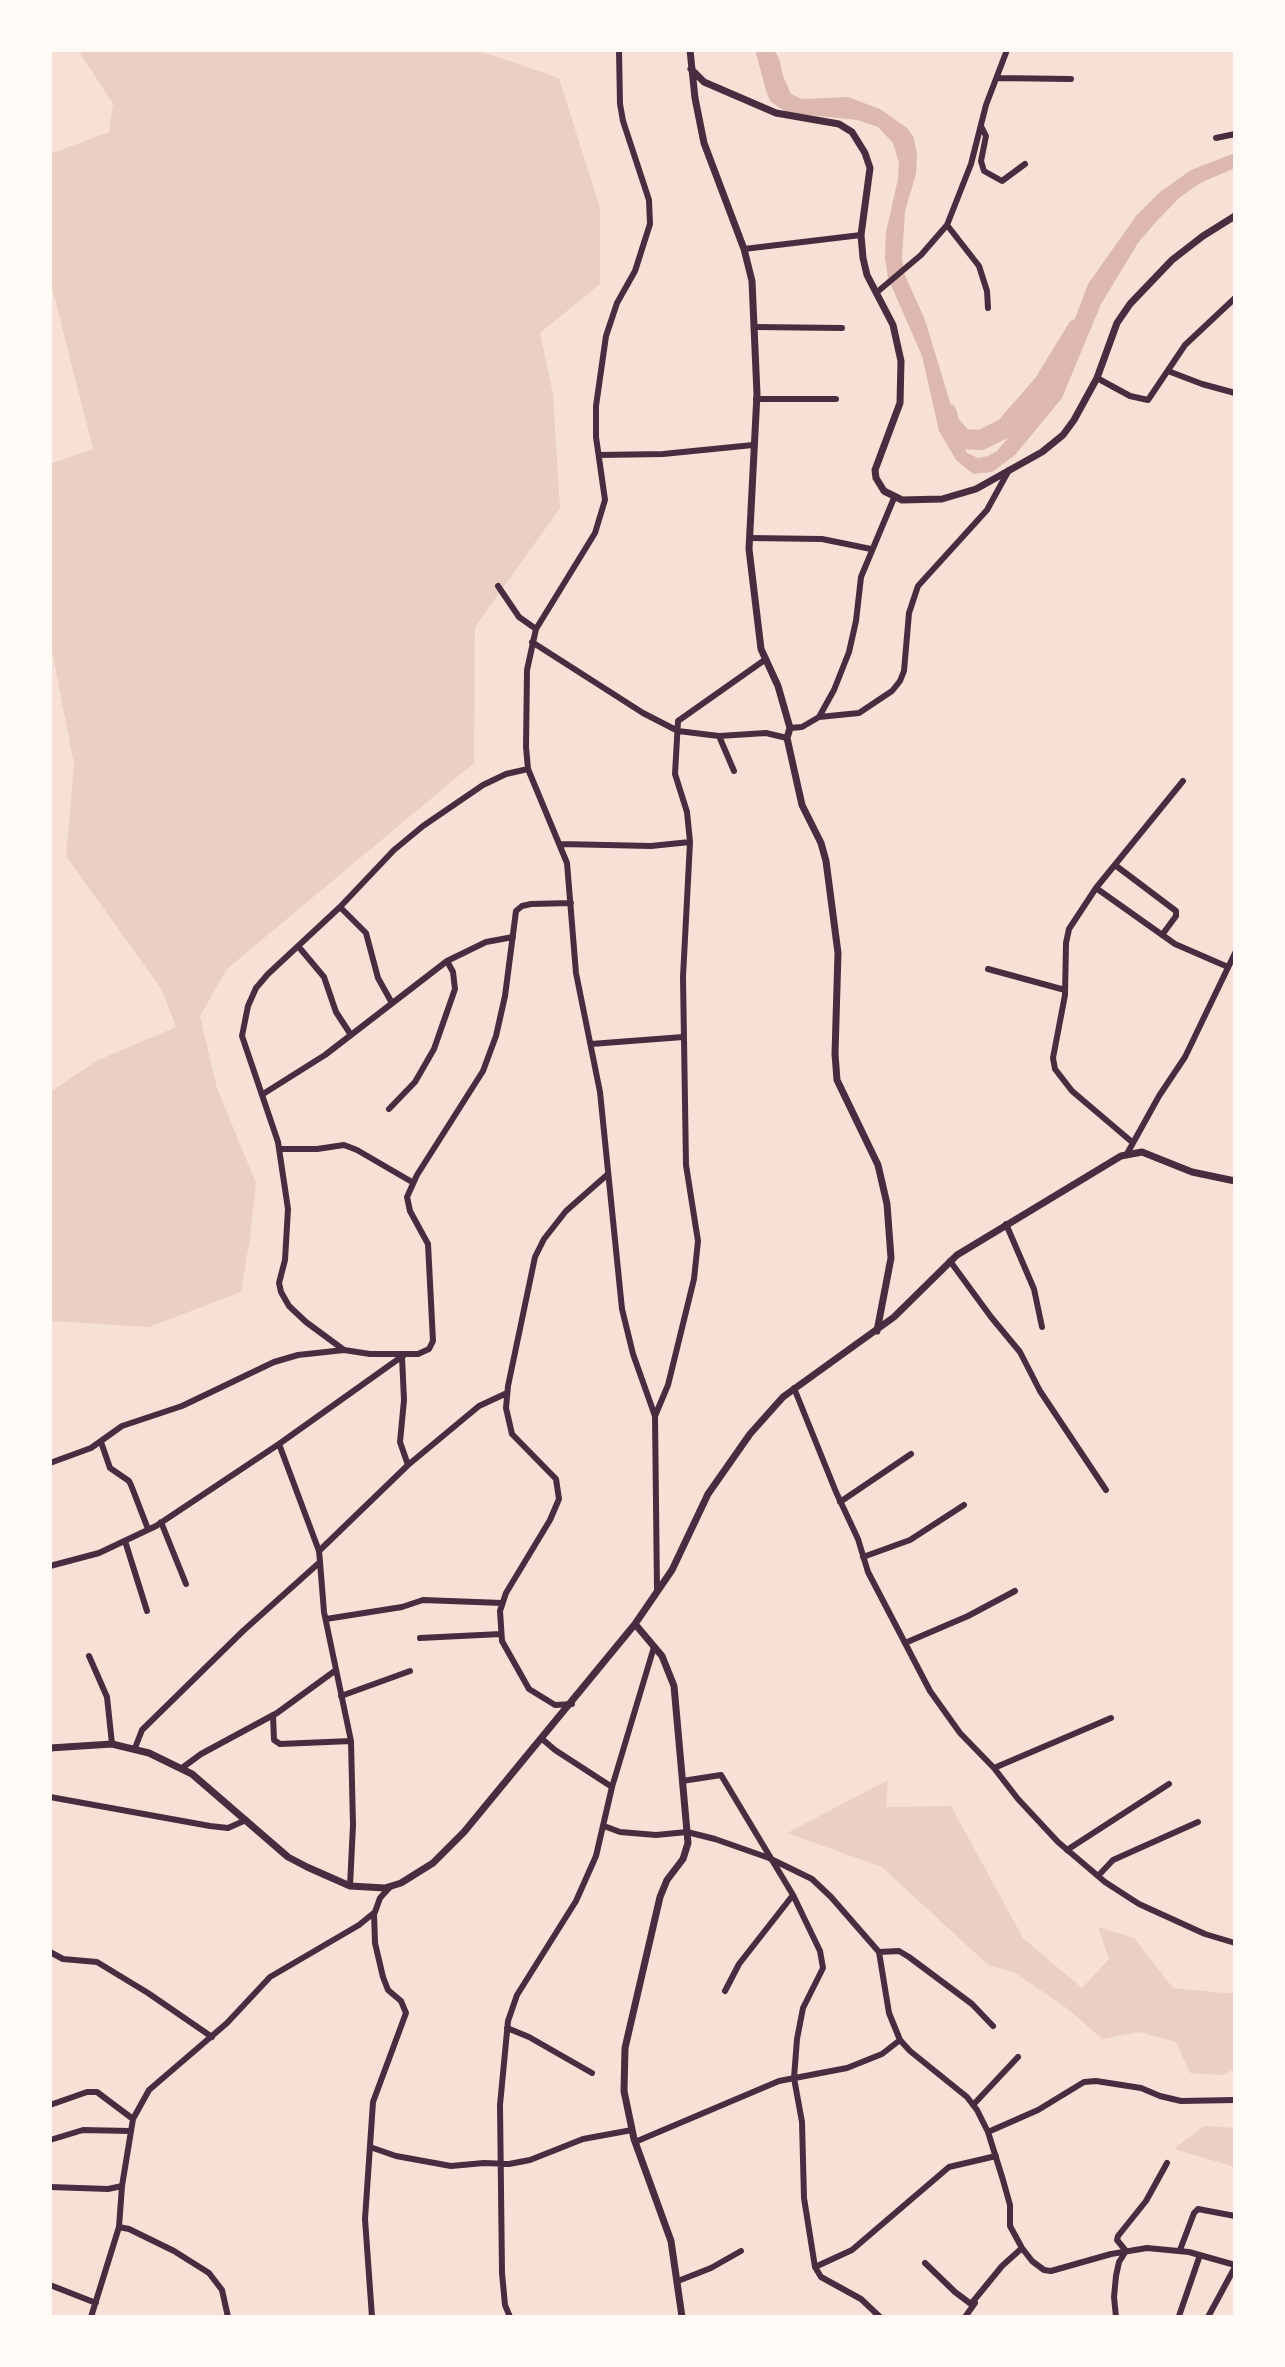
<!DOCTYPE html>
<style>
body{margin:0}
#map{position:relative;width:1285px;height:2367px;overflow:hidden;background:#f7e1d7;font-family:Mulish,sans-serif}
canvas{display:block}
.frame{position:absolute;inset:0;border:52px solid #fffaf5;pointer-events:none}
</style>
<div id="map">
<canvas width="1285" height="2367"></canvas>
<div class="frame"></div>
</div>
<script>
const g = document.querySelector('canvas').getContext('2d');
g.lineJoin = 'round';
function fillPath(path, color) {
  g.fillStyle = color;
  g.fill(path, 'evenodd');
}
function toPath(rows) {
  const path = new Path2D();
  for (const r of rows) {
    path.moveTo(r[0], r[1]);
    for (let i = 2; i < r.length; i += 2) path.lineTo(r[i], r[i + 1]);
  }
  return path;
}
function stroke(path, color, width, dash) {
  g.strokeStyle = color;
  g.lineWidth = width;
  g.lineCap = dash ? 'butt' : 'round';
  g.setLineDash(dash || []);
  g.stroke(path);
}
fillPath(toPath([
 [78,50,477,50,559,78,600,208,600,284,540,333,553,394,560,508,475,627,474,763,227,969,200,1016,217,1088,256,1183,250,1238,241,1292,149,1327,50,1321,50,1092,96,1061,176,1027,162,990,66,856,74,764,50,641,50,464,93,449,50,280,50,154,109,132,113,104],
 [888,1780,886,1807,951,1806,1023,1938,1082,1988,1109,1959,1098,1927,1134,1938,1173,1988,1235,1994,1235,2069,1222,2075,1190,2073,1176,2042,1139,2032,1102,2039,1068,2009,1015,1973,988,1965,882,1867,787,1833],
 [1204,2126,1235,2128,1235,2167,1174,2149]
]), '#ebcfc5');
fillPath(toPath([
 [755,50,774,50,779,58,783,76,791,94,802,99,848,97,880,109,907,128,913,136,917,153,916,174,905,211,902,257,904,273,925,320,963,445,967,453,978,458,988,456,997,451,1048,391,1088,284,1136,216,1160,192,1191,170,1235,153,1235,168,1200,183,1179,198,1155,223,1138,243,1101,304,1062,398,1015,455,992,472,973,474,956,460,939,431,922,356,888,278,885,258,886,232,898,179,899,163,893,143,878,127,857,120,790,113,780,108,771,102,767,94]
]), '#dcb8b0');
stroke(toPath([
 [947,413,949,423,963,439,981,440,1005,428,1044,383,1077,329]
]), '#dcb8b0', 20);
stroke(toPath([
 [619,50,620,104,623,121,649,200,650,224,635,271,617,303,606,336,596,406,596,437,605,500,595,533,536,629,527,670,526,747,528,769,567,863,576,973,600,1092,622,1309,633,1354,655,1416],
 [998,78,1071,79],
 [981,126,986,136,981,161,984,171,1002,181,1025,164],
 [1216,138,1235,134],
 [947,225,979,266,987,291,988,308],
 [744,249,861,235],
 [876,293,921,255,947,225,971,164,986,105,1007,50],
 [755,327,842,328],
 [1168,371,1202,384,1235,393],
 [1097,378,1130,396,1148,400,1185,345,1235,298],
 [756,399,836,399],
 [599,455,663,454,753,445],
 [750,538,822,539,871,549],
 [498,586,519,617,536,629],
 [532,642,643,713,678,731,719,736,766,733,787,738],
 [819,717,859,713,892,691,900,681,904,671,909,613,918,586,987,510,1009,470],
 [790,728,802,727,819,717,834,690,849,652,856,621,861,577,894,498],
 [719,736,734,771],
 [561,844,651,846,690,842],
 [1115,865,1176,911,1176,916,1162,935],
 [1096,888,1175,944,1228,967],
 [340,907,366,933,378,978,392,1003],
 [298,946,324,977,336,1012,351,1035],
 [988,969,1065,990],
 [591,1044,683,1037],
 [263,1094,325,1055,447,961,486,942,513,937],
 [389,1109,415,1082,434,1049,455,989,453,972,447,961],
 [1132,1142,1072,1091,1055,1069,1053,1058,1065,995,1066,943,1069,929,1096,888,1183,781],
 [279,1149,317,1149,344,1145,357,1150,412,1182],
 [1128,1152,1159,1096,1185,1057,1235,953],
 [1006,1224,1034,1289,1042,1327],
 [950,1261,991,1317,1020,1352,1040,1391,1106,1490],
 [344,1350,306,1322,289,1306,281,1292,279,1283,285,1260,288,1209,278,1142,242,1036,248,1006,256,988,268,974,340,907,394,850,423,826,483,785,506,774,528,769],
 [402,1357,404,1400,400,1442,408,1465],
 [794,1388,836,1492,858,1539,868,1572,930,1691,960,1733,994,1768,1018,1799,1058,1842,1105,1882,1139,1904,1205,1934,1235,1943],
 [101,1442,110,1468,129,1481,131,1485,148,1529],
 [279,1444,319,1551],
 [50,1463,91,1448,122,1426,182,1406,274,1362,298,1355,344,1350,370,1354,418,1354,429,1349,433,1341,428,1244,410,1211,407,1197,417,1175,483,1071,496,1036,505,996,516,911,522,906,531,904,571,903],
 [840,1502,911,1454],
 [161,1522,186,1584],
 [125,1541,147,1611],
 [863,1557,910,1540,964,1505],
 [320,1562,324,1612,351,1741,353,1825,350,1886],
 [50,1566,99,1553,156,1526,279,1444,404,1355],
 [657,1590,655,1416,668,1385,694,1279,698,1241,686,1165,683,977,690,842,687,812,675,774,678,721,766,659],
 [326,1619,402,1607,423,1600,502,1603],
 [420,1638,501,1634],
 [905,1643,968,1616,1015,1591],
 [89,1656,107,1697,112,1744],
 [341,1696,410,1671],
 [572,1704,555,1705,529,1689,502,1641,500,1611,506,1593,550,1520,559,1499,556,1479,512,1434,506,1408,508,1386,535,1257,544,1239,566,1211,608,1174],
 [273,1715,274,1740,280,1744,351,1741],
 [541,1738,555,1750,612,1787],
 [135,1748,142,1730,243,1631,320,1562,319,1551,408,1465,479,1406,507,1393],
 [182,1768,201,1754,277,1713,336,1670],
 [994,1768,1111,1718],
 [682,1781,721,1775,793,1895,820,1951,823,1968,803,2008,797,2039,794,2078,802,2122,804,2198,815,2267,821,2277,861,2299,880,2317],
 [50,1797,210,1826,228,1828,246,1820],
 [604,1826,620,1832,656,1835,687,1832,715,1839,769,1858,812,1879,831,1897,879,1952,889,2013,900,2040,910,2051,967,2097,977,2110,988,2132,1003,2180,1010,2205,1010,2226,1022,2248,1032,2261,1044,2270,1051,2271,1111,2254,1147,2248,1189,2252,1235,2265],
 [1067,1850,1169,1784],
 [1098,1876,1113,1860,1198,1822],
 [50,1952,63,1959,97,1962,148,1993,212,2037],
 [879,1952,899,1951,909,1957,972,2004,993,2026],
 [725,1991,739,1964,793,1895],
 [507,2028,529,2037,592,2073],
 [50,2105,87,2092,97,2092,133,2119],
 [973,2105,1018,2057],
 [988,2132,1038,2110,1084,2082,1096,2081,1141,2088,1160,2096,1181,2101,1235,2100],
 [50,2140,83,2130,130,2131],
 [635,2142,779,2081,847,2068,882,2054,900,2040],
 [370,2147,396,2156,451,2166,484,2163,509,2164,530,2160,583,2139,632,2130],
 [50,2187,108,2189,122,2186],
 [119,2227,129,2229,174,2251,209,2273,222,2290,228,2317],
 [1180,2250,1194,2213,1198,2209,1235,2216],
 [925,2263,955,2292,971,2304,1002,2266,1022,2248],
 [815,2267,852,2250,949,2167,996,2156],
 [678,2281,711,2268,741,2251],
 [50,2285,96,2303],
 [1179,2316,1200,2255],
 [91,2317,119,2227,122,2186,133,2119,149,2090,227,2023,270,1977,359,1925,375,1912,380,1898,390,1887],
 [372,2317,365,2219,373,2102,406,2013,401,2001,388,1990,383,1977,375,1943,374,1913],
 [510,2317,505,2305,502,2273,500,2105,508,2021,517,1995,576,1901,596,1856,612,1787,654,1647],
 [965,2317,975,2303],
 [1116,2317,1114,2297,1116,2276,1119,2262,1126,2251,1117,2240,1118,2236,1146,2201,1167,2163],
 [1208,2317,1235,2267]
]), '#4a2c40', 6);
stroke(toPath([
 [690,50,695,98,704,143,744,249,752,281,757,394,749,549,761,649,778,686,790,728,787,738,802,805,821,843,826,861,838,953,835,1054,837,1080,878,1165,887,1204,891,1258,877,1331],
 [691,69,704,82,776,113,839,124,852,132,865,153,870,168,861,235,863,258,867,275,893,325,901,361,900,403,875,470,876,478,884,491,902,500,942,499,976,489,1042,452,1063,435,1074,420,1097,378,1117,323,1130,304,1172,260,1203,236,1235,216],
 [635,1624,662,1656,674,1686,688,1843,683,1859,667,1880,660,1897,625,2048,624,2091,634,2139,671,2241,682,2317],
 [50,1748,112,1744,149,1753,192,1774,288,1857,307,1867,350,1886,385,1888,401,1883,433,1863,464,1832,635,1624,672,1570,708,1494,750,1434,783,1397,894,1317,957,1255,1121,1156,1142,1152,1192,1172,1235,1181]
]), '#4a2c40', 7);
</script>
